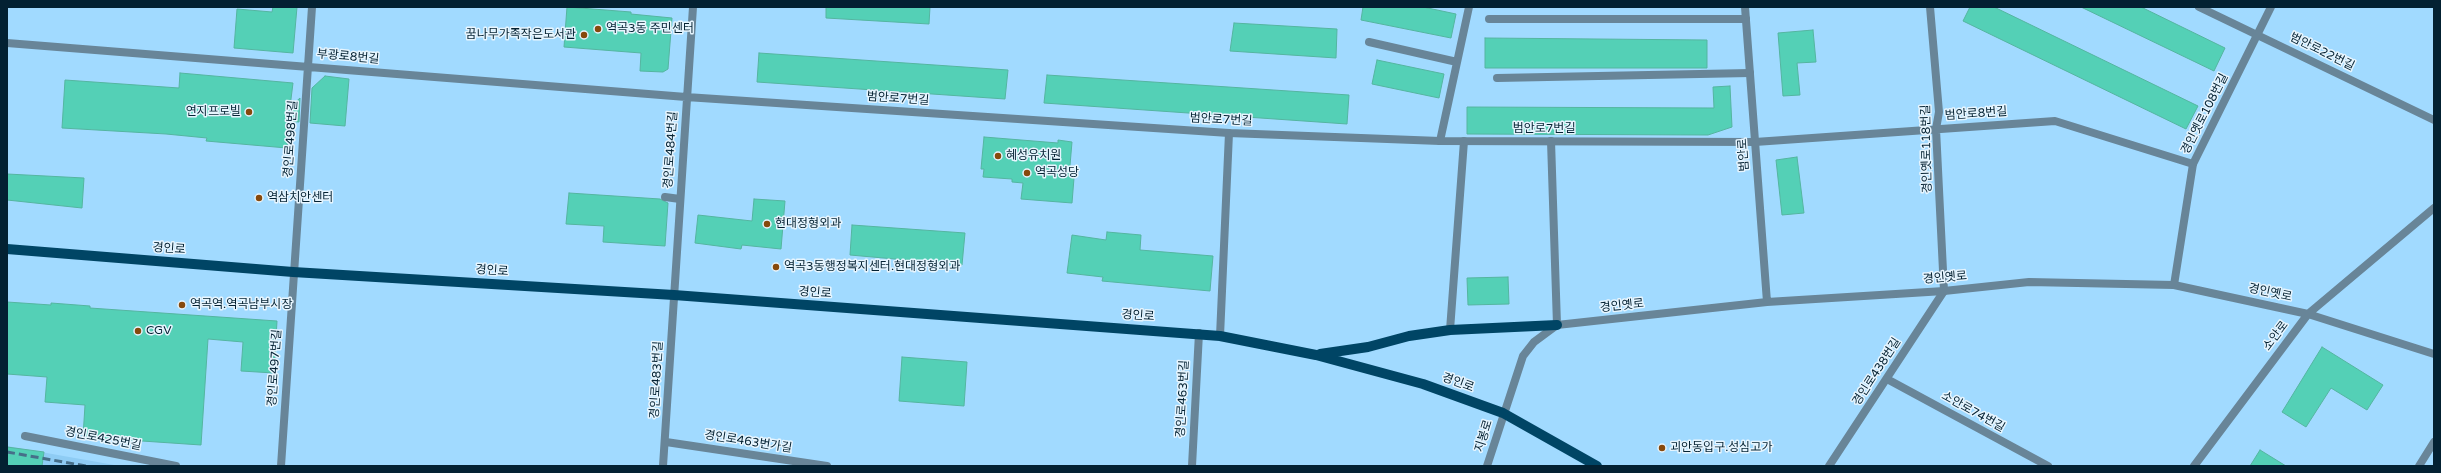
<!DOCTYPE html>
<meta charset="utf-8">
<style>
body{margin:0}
#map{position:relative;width:2441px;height:473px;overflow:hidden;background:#a1daff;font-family:"Varela Round",sans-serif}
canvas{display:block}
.frame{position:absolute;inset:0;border:8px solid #032132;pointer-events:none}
</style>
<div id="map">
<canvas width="2441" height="473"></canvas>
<div class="frame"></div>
</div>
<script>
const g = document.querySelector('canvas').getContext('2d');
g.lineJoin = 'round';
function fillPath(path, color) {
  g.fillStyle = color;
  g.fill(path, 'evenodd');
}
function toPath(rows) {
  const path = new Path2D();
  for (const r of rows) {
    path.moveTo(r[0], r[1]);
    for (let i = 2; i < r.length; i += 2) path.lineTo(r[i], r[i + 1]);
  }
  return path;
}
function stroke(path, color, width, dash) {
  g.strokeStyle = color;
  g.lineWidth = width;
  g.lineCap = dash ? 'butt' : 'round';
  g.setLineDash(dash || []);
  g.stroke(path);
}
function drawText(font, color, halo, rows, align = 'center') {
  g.font = font + ' "Varela Round","Noto Sans KR",sans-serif';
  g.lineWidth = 3;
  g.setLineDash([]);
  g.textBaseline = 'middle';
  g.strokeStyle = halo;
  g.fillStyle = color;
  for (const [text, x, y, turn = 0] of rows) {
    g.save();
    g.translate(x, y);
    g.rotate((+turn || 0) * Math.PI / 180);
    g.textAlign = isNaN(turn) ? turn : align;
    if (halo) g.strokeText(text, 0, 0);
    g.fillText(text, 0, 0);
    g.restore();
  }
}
fillPath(toPath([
 [7,446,120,466,7,466]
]), '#8eccf4');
const building = toPath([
 [273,7,297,7,293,53,234,48,237,9,272,12,273,7],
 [567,7,631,12,631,14,672,18,668,69,663,72,640,71,641,53,564,47,567,7],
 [826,7,930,7,929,24,826,18,826,7],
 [1363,7,1423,7,1456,14,1451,38,1361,20,1363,7],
 [1970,7,1994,7,2198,106,2186,129,1963,21,1970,7],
 [2081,7,2141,7,2225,48,2214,71,2081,7],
 [1234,23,1337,29,1336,58,1230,51,1234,23],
 [1813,30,1816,62,1797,63,1800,95,1783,96,1778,33,1813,30],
 [1485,38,1707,40,1707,68,1485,68,1485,38],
 [759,53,1008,70,1005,99,757,82,759,53],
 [1377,60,1444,74,1439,98,1372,84,1377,60],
 [180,73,293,83,290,107,300,98,299,122,289,121,287,148,206,141,207,138,166,134,62,128,65,80,179,88,180,73],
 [1047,75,1349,95,1347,124,1044,103,1047,75],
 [325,76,349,79,345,126,310,123,312,88,325,76],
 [1730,86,1732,127,1708,135,1467,134,1467,107,1714,108,1713,87,1730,86],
 [984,137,1058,143,1058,140,1072,142,1069,177,1074,178,1072,203,1021,199,1023,183,1012,182,1012,179,983,177,984,169,981,169,984,137],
 [1797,157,1804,213,1782,215,1776,160,1797,157],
 [7,174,84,178,82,208,7,200,7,174],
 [569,193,660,199,668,203,665,246,603,242,604,226,566,224,569,193],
 [754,199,785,201,781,249,742,245,741,249,695,243,698,215,752,221,754,199],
 [852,225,965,233,962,265,850,255,852,225],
 [1107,232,1141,235,1140,250,1213,256,1210,291,1102,281,1103,277,1067,273,1072,235,1106,240,1107,232],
 [1508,277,1509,304,1468,305,1467,278,1508,277],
 [7,302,51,305,51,303,90,306,90,308,277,321,274,373,241,371,243,342,208,339,201,445,83,437,85,405,45,402,47,377,7,374,7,302],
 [2322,347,2383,385,2367,410,2331,388,2306,427,2282,412,2322,347],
 [902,357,967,362,964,406,899,401,902,357],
 [7,447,44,452,42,466,7,466,7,447],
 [2260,450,2286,466,2250,466,2260,450]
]);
fillPath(building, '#54d0b6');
stroke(building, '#54b5a0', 1);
stroke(toPath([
 [2199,7,2434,120],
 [1489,19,1746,19],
 [1369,42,1457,62],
 [1497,78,1750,73],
 [1440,141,1469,7],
 [1551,141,1557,325],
 [665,197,680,199],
 [2174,285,2193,164,2271,7],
 [1450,330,1464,141],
 [1220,336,1229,133],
 [1887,379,2048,466],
 [25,436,176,466],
 [666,442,827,466],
 [1192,466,1199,333],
 [1829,466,1944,291],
 [2419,466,2434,442]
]), '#688598', 8);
stroke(toPath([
 [1930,7,1939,112,1936,129,1944,291],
 [7,43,686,97,1229,133,1440,141,1755,142,2055,121,2193,164],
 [281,466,312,7],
 [663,466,693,7]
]), '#688598', 8);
stroke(toPath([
 [1745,7,1767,302],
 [1487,466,1523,356,1534,342,1557,325,1767,302,1944,291,2029,282,2174,285,2308,314,2434,354],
 [2194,466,2308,314,2434,208]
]), '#688598', 8);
stroke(toPath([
 [7,249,293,272,674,295,1220,336,1316,355,1423,384,1503,413,1597,466],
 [1320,354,1368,347,1409,336,1450,330,1557,325]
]), '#004565', 10);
stroke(toPath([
 [7,452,86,466]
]), '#466f89', 3, [8, 4]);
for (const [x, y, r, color] of [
 [598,29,4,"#87490c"],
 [584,35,4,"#87490c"],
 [249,112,4,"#87490c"],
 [998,156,4,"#87490c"],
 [1027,173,4,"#87490c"],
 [259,198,4,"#87490c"],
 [767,224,4,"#87490c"],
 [776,267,4,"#87490c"],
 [182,305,4,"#87490c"],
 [138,331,4,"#87490c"],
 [1662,448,4,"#87490c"]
]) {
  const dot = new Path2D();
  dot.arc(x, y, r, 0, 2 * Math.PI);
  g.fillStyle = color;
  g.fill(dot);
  stroke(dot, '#e7f5fe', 1.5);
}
drawText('12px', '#032132', '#e7f5fe', [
 ["역곡3동 주민센터",606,29],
 ["꿈나무가족작은도서관",576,35,"right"],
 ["연지프로빌",241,112,"right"],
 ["혜성유치원",1006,156],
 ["역곡성당",1035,173],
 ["역삼치안센터",267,198],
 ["현대정형외과",775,224],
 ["역곡3동행정복지센터.현대정형외과",784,267],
 ["역곡역.역곡남부시장",190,305],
 ["CGV",146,331],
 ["괴안동입구.성심고가",1670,448]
], 'left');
drawText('12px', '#032132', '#e7f5fe', [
 ["범안로22번길",2322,52,26],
 ["부광로8번길",348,57,5],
 ["범안로7번길",898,99,4],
 ["범안로8번길",1976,114,-4],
 ["경인옛로108번길",2205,114,-63],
 ["범안로7번길",1221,120,3],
 ["범안로7번길",1544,129],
 ["경인로498번길",291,139,-86],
 ["경인옛로118번길",1927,149,-91],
 ["경인로484번길",671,150,-86],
 ["범안로",1744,155,-94],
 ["경인로",169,249,4],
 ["경인로",492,271,4],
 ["경인옛로",1945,278,-5],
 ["경인로",815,293,4],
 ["경인옛로",2270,293,12],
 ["경인옛로",1622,306,-6],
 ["경인로",1138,316,4],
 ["소안로",2276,336,-53],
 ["경인로497번길",275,368,-86],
 ["경인로438번길",1877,372,-57],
 ["경인로483번길",657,380,-87],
 ["경인로",1458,383,20],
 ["경인로463번길",1183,399,-87],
 ["소안로74번길",1973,412,29],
 ["지봉로",1484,436,-73],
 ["경인로425번길",103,439,11],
 ["경인로463번가길",748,442,9]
]);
</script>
